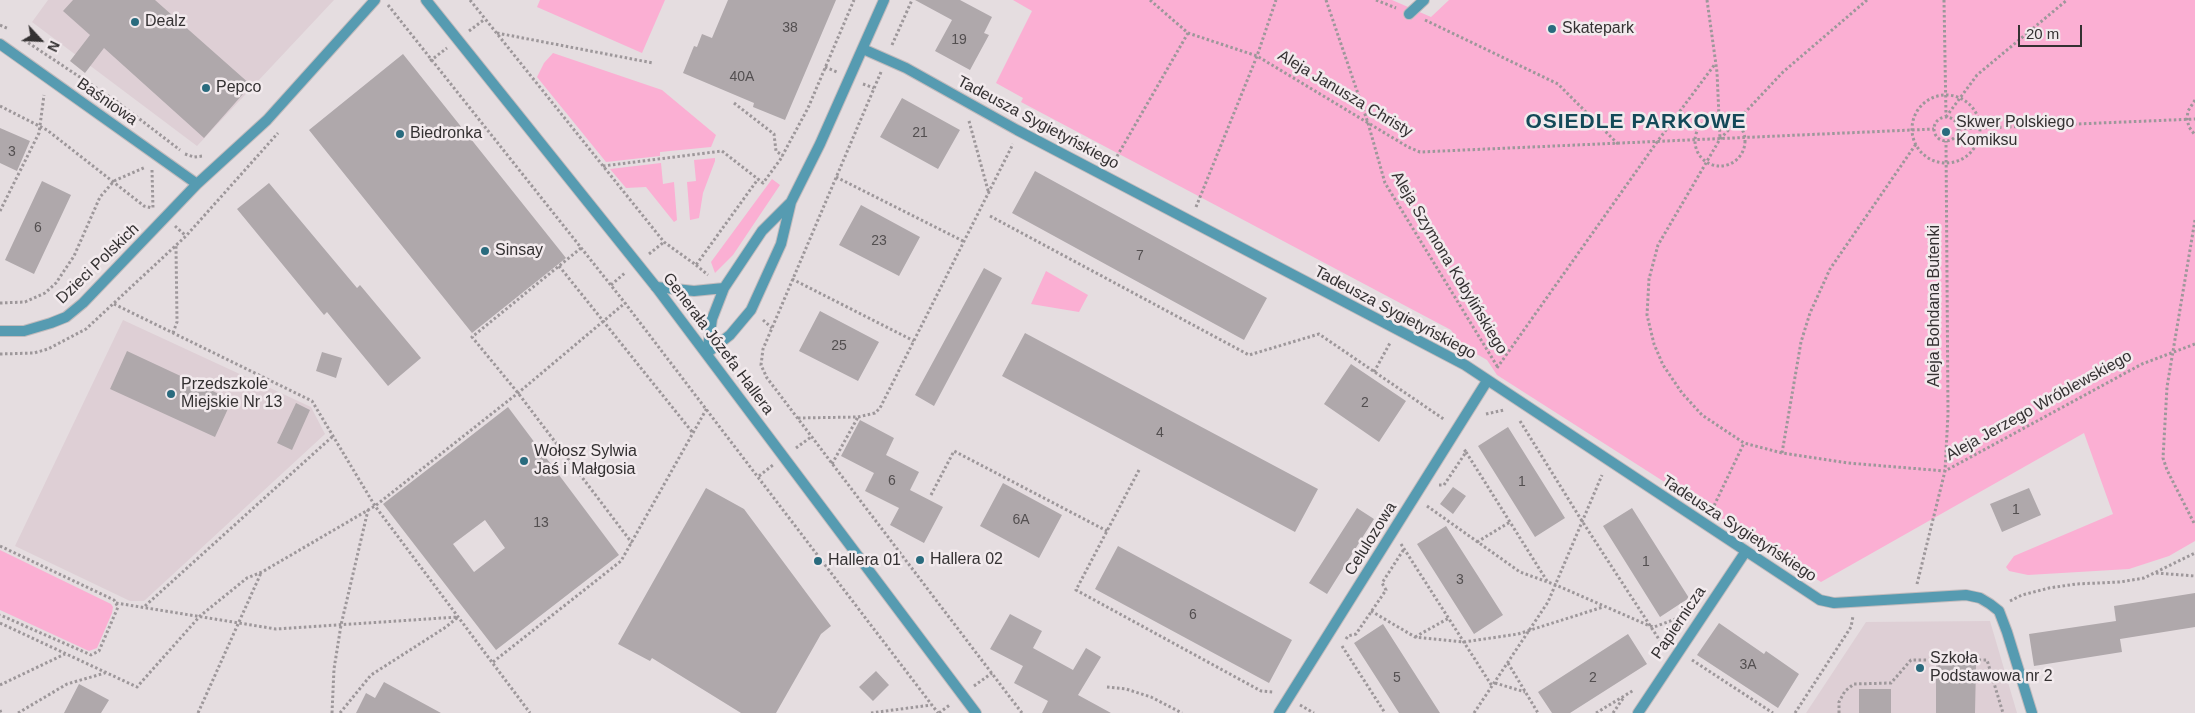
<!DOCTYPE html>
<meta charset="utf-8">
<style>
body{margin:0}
#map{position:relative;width:2195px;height:713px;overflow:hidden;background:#e5dde0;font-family:Arial,sans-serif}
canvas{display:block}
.north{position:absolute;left:15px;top:15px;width:50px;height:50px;-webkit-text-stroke:4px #f2eaed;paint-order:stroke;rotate:115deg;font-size:14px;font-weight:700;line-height:20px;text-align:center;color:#343132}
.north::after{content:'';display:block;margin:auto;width:18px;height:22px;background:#343132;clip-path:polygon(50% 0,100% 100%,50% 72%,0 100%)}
.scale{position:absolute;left:2018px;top:25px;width:64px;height:22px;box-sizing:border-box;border:2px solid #343132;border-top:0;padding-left:6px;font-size:15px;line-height:18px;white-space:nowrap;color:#343132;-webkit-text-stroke:4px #f2eaed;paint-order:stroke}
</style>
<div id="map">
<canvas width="2195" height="713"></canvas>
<div class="north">N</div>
<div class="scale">20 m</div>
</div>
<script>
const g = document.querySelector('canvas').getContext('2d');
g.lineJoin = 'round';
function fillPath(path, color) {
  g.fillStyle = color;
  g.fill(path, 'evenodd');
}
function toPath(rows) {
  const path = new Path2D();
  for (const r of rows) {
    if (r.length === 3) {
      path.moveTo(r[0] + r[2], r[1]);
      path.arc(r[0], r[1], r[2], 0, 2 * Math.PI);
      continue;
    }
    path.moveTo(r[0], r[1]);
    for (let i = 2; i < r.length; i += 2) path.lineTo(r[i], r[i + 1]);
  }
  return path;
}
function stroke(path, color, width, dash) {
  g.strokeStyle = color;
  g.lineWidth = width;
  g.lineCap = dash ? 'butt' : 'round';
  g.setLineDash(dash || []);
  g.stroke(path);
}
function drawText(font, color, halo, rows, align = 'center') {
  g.font = font + ' Arial,sans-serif';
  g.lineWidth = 5;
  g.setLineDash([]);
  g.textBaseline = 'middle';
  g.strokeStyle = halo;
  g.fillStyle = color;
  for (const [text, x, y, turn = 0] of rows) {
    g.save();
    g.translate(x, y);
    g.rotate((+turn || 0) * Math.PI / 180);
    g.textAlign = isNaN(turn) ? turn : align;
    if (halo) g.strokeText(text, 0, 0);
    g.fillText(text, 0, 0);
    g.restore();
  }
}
fillPath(toPath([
 [48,0,334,0,197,146,32,22],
 [123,320,311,407,325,434,144,601,130,601,15,546],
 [1990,621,2017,713,1806,713,1866,622]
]), '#decfd5');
fillPath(toPath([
 [540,0,665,0,642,53,537,7],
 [1013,0,1392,0,1431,17,1449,0,2195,0,2195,541,2169,556,2129,569,2028,575,2009,571,2006,567,2014,556,2113,514,2084,433,1821,582,1497,375,1487,360,1461,345,1451,330,1021,102,1023,98,996,83,1032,11],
 [553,53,662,90,716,135,711,147,660,152,660,156,606,162,537,77,544,63],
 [715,158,715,161,703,193,699,218,690,220,687,182,696,181,694,160],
 [661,163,663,184,674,182,677,220,674,222,646,187,626,188,610,169],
 [772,179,780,185,733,255,715,273,711,262],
 [1046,271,1088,295,1079,312,1031,304],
 [0,550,111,604,113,607,112,613,97,648,89,651,0,610]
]), '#fbafd3');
fillPath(toPath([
 [73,0,155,0,251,85,204,138,104,48,85,73,70,61,90,35,63,11],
 [728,0,836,0,785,120,753,107,754,103,683,73,694,46,697,47,702,34,712,38],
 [915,0,960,0,992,17,984,33,989,35,970,70,935,51,952,20],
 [403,54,566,258,472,333,309,130],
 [902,98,960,130,938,169,880,137],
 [0,128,30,141,17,171,0,163],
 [1035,171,1267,298,1244,340,1012,213],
 [42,181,71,195,34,274,5,260],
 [269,183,357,288,360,285,421,358,388,386,327,312,324,315,237,209],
 [861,205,920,237,899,276,839,245],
 [984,268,1002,278,934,406,915,395],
 [820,311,879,342,858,381,799,351],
 [1025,333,1318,489,1295,532,1002,376],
 [127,351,232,400,215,437,110,389],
 [322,352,342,358,336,378,316,371],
 [1351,364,1406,401,1379,442,1324,404],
 [296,403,310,410,292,450,277,443],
 [508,407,619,555,496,650,383,504],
 [485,520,505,548,474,572,453,544],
 [860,420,894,438,886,455,919,472,910,490,943,507,924,543,890,525,899,508,865,491,874,473,841,456],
 [1508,427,1565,518,1535,537,1478,446],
 [1003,483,1062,515,1039,558,980,526],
 [1453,487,1466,496,1453,514,1440,504],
 [706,488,744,509,831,626,821,634,776,713,741,713,652,658,650,661,618,644],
 [2029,488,2041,515,2002,532,1990,504],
 [1357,508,1374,519,1327,594,1309,583],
 [1632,508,1689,598,1660,617,1603,526],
 [1446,526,1503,615,1474,634,1417,544],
 [1118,546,1292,640,1269,683,1095,589],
 [2195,593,2195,627,2120,639,2122,652,2034,666,2029,634,2116,621,2114,606],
 [1010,614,1042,631,1033,648,1073,670,1086,648,1101,657,1078,695,1111,713,1042,713,1048,701,1014,683,1023,666,990,649],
 [1719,623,1764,654,1766,651,1799,674,1778,708,1697,655],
 [1383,624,1440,713,1399,713,1354,643],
 [1628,634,1647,664,1570,713,1552,713,1538,692],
 [1936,665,1976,665,1975,713,1936,713],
 [876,671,889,685,873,701,859,687],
 [384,682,441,713,356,713,366,693,375,698],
 [79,684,109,700,101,713,64,713],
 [1859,689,1891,689,1891,713,1859,713]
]), '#afa8ab');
const service = toPath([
 [1409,14,1424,0]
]);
const minor = toPath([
 [0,44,197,184],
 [863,49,906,68,1017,130,1465,365,1820,600,1834,603,1966,595,1980,598,1990,604,1999,611,2007,632,2032,713],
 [656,287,694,291,724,288],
 [0,331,24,331,51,323,66,317,83,303,197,184,267,120,375,0],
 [707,353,730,335,751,310,781,244,791,202,820,144,884,0],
 [707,353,712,319,724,288,762,231,790,203],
 [1279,713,1487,381],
 [1638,713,1746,551]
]);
const tertiary = toPath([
 [426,0,656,287,976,713]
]);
stroke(service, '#c2bbbd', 12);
stroke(minor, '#c2bbbd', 12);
stroke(tertiary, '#c2bbbd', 12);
stroke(toPath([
 [470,0,664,242,696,265,758,179],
 [1150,0,1188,33,1257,56,1408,147,1420,152,1934,129],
 [1326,0,1368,123,1385,183,1497,366],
 [1376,0,1396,8],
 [1707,0,1717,72,1720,139],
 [1867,0,1783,72,1720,139,1658,245,1649,279,1647,315,1654,344,1663,365,1682,393,1702,415,1744,443,1782,453,1848,463,1945,471,2142,364,2195,344],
 [1944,0,1946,116],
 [388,5,625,303,938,713],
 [1425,20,1558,84,1618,144],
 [0,25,9,29],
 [469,31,485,19],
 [497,33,653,63],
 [24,40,116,101,180,150],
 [892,45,912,0],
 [430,61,447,48],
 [825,67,837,72],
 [881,72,772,328,763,349,761,365,767,378,1022,713],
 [863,84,874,88],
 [1946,129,34],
 [2195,100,2188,111,2187,119,2189,127,2195,135],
 [734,103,774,134,776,151,783,156],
 [0,106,47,130,144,206,152,208],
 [1720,141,25],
 [1946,129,12],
 [1946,117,1977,75,2067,0],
 [969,121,989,194],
 [1959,129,2195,119],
 [185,154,194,157,203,156],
 [1112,165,1188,33],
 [603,166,722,151,763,183,780,160,808,108,854,0],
 [152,170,153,209],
 [836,177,965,242],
 [1196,207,1257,56,1276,0],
 [0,211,39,133,44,95],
 [990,216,1249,355,1319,334,1445,420],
 [2195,220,2167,387,2163,458,2167,470,2195,525],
 [175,226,186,236],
 [581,248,472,337,518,393,632,543],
 [649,254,664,242],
 [696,265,708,275],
 [559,266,693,433],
 [792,279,914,341],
 [611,285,626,272],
 [0,303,25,302,45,293,56,283,74,256,100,197,114,181,146,167],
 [114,304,312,401,375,506,530,713],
 [763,320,772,328],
 [173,333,177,322,176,246],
 [0,354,34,353,48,349,86,329,186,236,278,133],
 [1497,368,1657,142,1715,64],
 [1374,372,1390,343],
 [1486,414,1504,410],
 [798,418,858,417,875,413,880,408,1013,144],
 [1520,421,1582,521,1664,647],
 [796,448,811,437],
 [1466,452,1547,581],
 [1782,453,1801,342,1810,313,1830,269,1916,144],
 [832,464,858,417],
 [1139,470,1076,590,1261,691,1273,692],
 [759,476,773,465],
 [1439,485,1444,485,1466,452,1463,448],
 [931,495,954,451,1107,531],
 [1427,506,1520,572,1556,585,1650,626,1654,627,1684,616],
 [1712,510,1744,443],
 [1477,542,1510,522],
 [1401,544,1492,686],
 [0,546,114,600,118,607,99,651,91,655,0,615],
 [2156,573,2195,576],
 [1917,584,1945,471,1948,414,1946,141],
 [2010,601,2022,595,2049,588,2076,584,2120,582,2144,578,2195,553],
 [116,603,276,629,458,617],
 [145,606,333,436],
 [1371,611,1415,637,1464,642,1518,634,1603,607],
 [0,623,137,687,200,616,247,578,262,572,375,506,518,393,625,303],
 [1415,637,1449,618],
 [1346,639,1348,636,1356,634,1386,590,1382,583,1404,549],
 [1342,646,1385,713],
 [1692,660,1773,713],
 [493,662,621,561,707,408],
 [1508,663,1538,713],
 [1495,683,1525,692],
 [0,685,65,654],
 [974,686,992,673],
 [1107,687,1126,689,1151,697,1182,713],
 [1300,705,1314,713],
 [0,710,1,713],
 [18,713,67,684,105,673],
 [198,713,261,573],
 [332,713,334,669,341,625,368,510],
 [340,713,371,675,446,627,458,617],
 [871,713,931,705],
 [939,713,951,704],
 [1474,713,1548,602,1602,475],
 [1596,713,1634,690],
 [1613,713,1624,697],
 [1795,713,1851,627,1853,616],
 [1839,713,1839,702,1845,691,1854,684,1891,683,1911,660,1987,660,2003,713]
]), '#9d979a', 3, [2.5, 2.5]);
stroke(service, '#569bb1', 10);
stroke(minor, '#569bb1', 10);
stroke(tertiary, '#569bb1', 10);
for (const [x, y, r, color] of [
 [135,22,5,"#296b7e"],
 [1552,29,5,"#296b7e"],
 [206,88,5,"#296b7e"],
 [1946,132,5,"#296b7e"],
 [400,134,5,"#296b7e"],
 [485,251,5,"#296b7e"],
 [171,394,5,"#296b7e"],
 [524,461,5,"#296b7e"],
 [920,560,5,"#296b7e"],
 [818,561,5,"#296b7e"],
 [1920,668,5,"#296b7e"]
]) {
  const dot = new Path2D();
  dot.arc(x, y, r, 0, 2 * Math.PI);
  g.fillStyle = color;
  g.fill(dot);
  stroke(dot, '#f2eaed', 2);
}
drawText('14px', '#534f50', null, [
 ["38",790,28],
 ["19",959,40],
 ["40A",742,77],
 ["21",920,133],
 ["3",12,152],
 ["6",38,228],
 ["23",879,241],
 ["7",1140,256],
 ["25",839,346],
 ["2",1365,403],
 ["4",1160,433],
 ["6",892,481],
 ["1",1522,482],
 ["1",2016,510],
 ["6A",1021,520],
 ["13",541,523],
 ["1",1646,562],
 ["3",1460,580],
 ["6",1193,615],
 ["3A",1748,665],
 ["5",1397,678],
 ["2",1593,678]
]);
drawText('16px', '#343132', '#f2eaed', [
 ["Dealz",145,22],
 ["Skatepark",1562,29],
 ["Pepco",216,88],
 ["Skwer Polskiego",1956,123],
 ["Komiksu",1956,141],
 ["Biedronka",410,134],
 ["Sinsay",495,251],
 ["Przedszkole",181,385],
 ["Miejskie Nr 13",181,403],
 ["Wołosz Sylwia",534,452],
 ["Jaś i Małgosia",534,470],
 ["Hallera 02",930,560],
 ["Hallera 01",828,561],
 ["Szkoła",1930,659],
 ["Podstawowa nr 2",1930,677]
], 'left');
drawText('16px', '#343132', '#f2eaed', [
 ["Aleja Janusza Christy",1345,94,31],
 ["Baśniowa",107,102,35],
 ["Tadeusza Sygietyńskiego",1038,123,28],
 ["Aleja Szymona Kobylińskiego",1449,263,59],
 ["Dzieci Polskich",98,264,-44],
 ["Aleja Bohdana Butenki",1935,306,-90],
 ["Tadeusza Sygietyńskiego",1395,313,28],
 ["Generała Józefa Hallera",718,344,53],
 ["Aleja Jerzego Wróblewskiego",2039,406,-29],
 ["Tadeusza Sygietyńskiego",1739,529,33],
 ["Celulozowa",1371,539,-58],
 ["Papiernicza",1679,623,-56]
]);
g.letterSpacing = '1px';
drawText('bold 21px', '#134958', '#f2eaed', [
 ["OSIEDLE PARKOWE",1636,122]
]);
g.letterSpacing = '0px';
</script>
